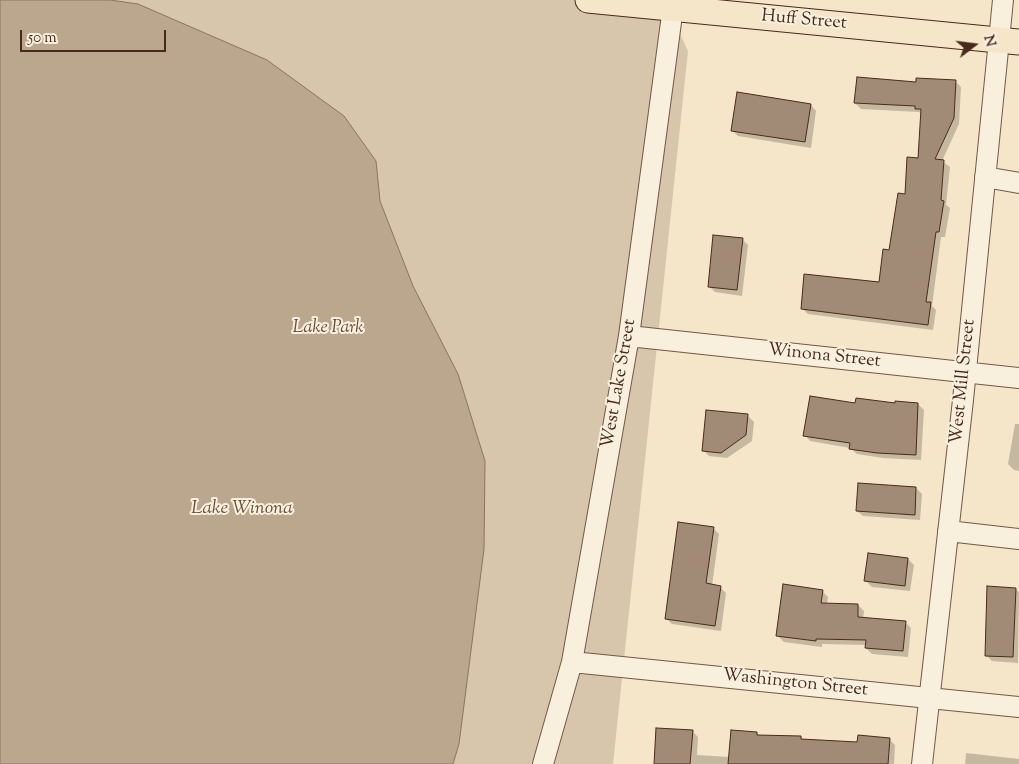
<!DOCTYPE html>
<style>
body{margin:0}
#map{position:relative;width:1019px;height:764px;overflow:hidden;background:#f5e6c9;font-family:"Sorts Mill Goudy",serif}
canvas{display:block}
.north{position:absolute;left:949px;top:20px;width:50px;height:50px;-webkit-text-stroke:4px #f8efdc;paint-order:stroke;rotate:75deg;font-size:14px;font-weight:700;line-height:20px;text-align:center;color:#49291c}
.north::after{content:'';display:block;margin:auto;width:18px;height:22px;background:#49291c;clip-path:polygon(50% 0,100% 100%,50% 72%,0 100%)}
.scale{position:absolute;left:20px;top:30px;width:146px;height:22px;box-sizing:border-box;border:2px solid #49291c;border-top:0;padding-left:6px;font-size:15px;line-height:18px;white-space:nowrap;color:#49291c;-webkit-text-stroke:4px #f8efdc;paint-order:stroke}
</style>
<div id="map">
<canvas width="1019" height="764"></canvas>
<div class="north">N</div>
<div class="scale">50 m</div>
</div>
<script>
const g = document.querySelector('canvas').getContext('2d');
g.lineJoin = 'round';
function fillPath(path, color) {
  g.fillStyle = color;
  g.fill(path, 'evenodd');
}
function toPath(rows) {
  const path = new Path2D();
  for (const r of rows) {
    path.moveTo(r[0], r[1]);
    for (let i = 2; i < r.length; i += 2) path.lineTo(r[i], r[i + 1]);
  }
  return path;
}
function stroke(path, color, width, dash) {
  g.strokeStyle = color;
  g.lineWidth = width;
  g.lineCap = dash ? 'butt' : 'round';
  g.setLineDash(dash || []);
  g.stroke(path);
}
function drawText(font, color, halo, rows, align = 'center') {
  g.font = font + ' "Sorts Mill Goudy",serif';
  g.lineWidth = 4;
  g.setLineDash([]);
  g.textBaseline = 'middle';
  g.strokeStyle = halo;
  g.fillStyle = color;
  for (const [text, x, y, turn = 0] of rows) {
    g.save();
    g.translate(x, y);
    g.rotate((+turn || 0) * Math.PI / 180);
    g.textAlign = isNaN(turn) ? turn : align;
    if (halo) g.strokeText(text, 0, 0);
    g.fillText(text, 0, 0);
    g.restore();
  }
}
fillPath(toPath([
 [0,0,664,0,688,51,613,764,0,764]
]), '#d8c6ac');
const water = toPath([
 [0,0,110,0,138,4,267,60,344,116,376,161,380,201,413,286,458,374,485,461,484,549,459,744,453,764,0,764,0,0]
]);
fillPath(water, '#bba68e');
stroke(water, '#8d7460', 1);
fillPath(toPath([
 [955,81,961,87,959,124,942,161,950,167,946,205,950,208,945,237,941,237,932,306,936,310,933,330,808,314,802,308,880,284,906,196,919,159,922,115,919,112,861,109,855,103,917,83],
 [811,105,816,111,811,148,738,136,732,130],
 [742,239,748,245,742,296,715,292,709,286],
 [918,404,924,410,921,460,883,458,857,454,850,448,810,441,805,435,856,405],
 [707,411,748,416,754,422,752,441,727,458,709,456,703,450],
 [1015,424,1019,424,1019,471,1014,470,1008,464],
 [916,488,922,494,920,520,863,516,857,511],
 [713,528,719,534,712,586,720,587,726,593,721,631,672,624,666,618],
 [908,559,914,565,910,591,872,587,866,581],
 [1015,589,1019,592,1018,663,992,661,986,655],
 [822,591,828,597,827,604,858,605,864,611,863,619,905,622,911,628,908,657,872,654,866,648,867,645,822,644,822,647,784,642,778,636],
 [692,731,698,737,697,755,729,757,757,733,759,736,801,737,803,740,858,744,889,739,895,745,894,764,655,764],
 [966,753,1019,759,1019,764,965,764]
]), '#0003');
const building = toPath([
 [857,77,916,82,916,78,956,80,954,118,935,159,944,160,941,200,944,201,939,232,936,232,926,302,931,302,928,325,801,309,804,274,879,282,883,249,889,250,898,193,905,194,907,157,918,158,921,109,915,109,915,106,854,103,857,77],
 [737,92,811,104,805,142,731,131,737,92],
 [713,235,743,238,737,290,708,287,713,235],
 [810,396,855,403,856,398,895,403,895,401,918,403,916,455,877,453,849,449,850,443,803,436,810,396],
 [706,410,748,414,746,435,721,453,702,451,706,410],
 [858,483,916,487,915,515,856,511,858,483],
 [678,522,714,527,706,583,721,586,715,626,665,619,678,522],
 [868,553,908,558,905,586,864,581,868,553],
 [783,584,823,590,821,603,858,604,858,617,906,621,903,651,865,648,866,640,816,639,816,641,776,636,783,584],
 [987,586,1016,588,1013,657,985,656,987,586],
 [656,728,693,730,690,764,654,764,656,728],
 [731,730,757,732,757,735,801,736,801,739,857,742,858,735,890,738,888,764,728,764,731,730]
]);
fillPath(building, '#a28b76');
stroke(building, '#49291c', 1);
const minor = toPath([
 [985,177,1019,183],
 [629,336,1019,378],
 [948,531,1019,539],
 [572,662,1019,707],
 [543,764,572,662,629,336,674,0],
 [922,764,963,400,1003,0]
]);
const major = toPath([
 [588,0,1019,42]
]);
stroke(minor, '#745847', 22);
stroke(major, '#49291c', 27);
stroke(minor, '#f8efdc', 20);
stroke(major, '#f5e6c9', 25);
drawText('18px', '#49291c', '#f8efdc', [
 ["Huff Street",804,21,5],
 ["Winona Street",824,357,6],
 ["West Mill Street",964,382,-84],
 ["West Lake Street",620,384,-80],
 ["Washington Street",795,684,6]
]);
drawText('italic 18px', '#664839', '#f8efdc', [
 ["Lake Park",328,329]
]);
drawText('italic 19px', '#6b4e3e', '#f8efdc', [
 ["Lake Winona",242,510]
]);
</script>
